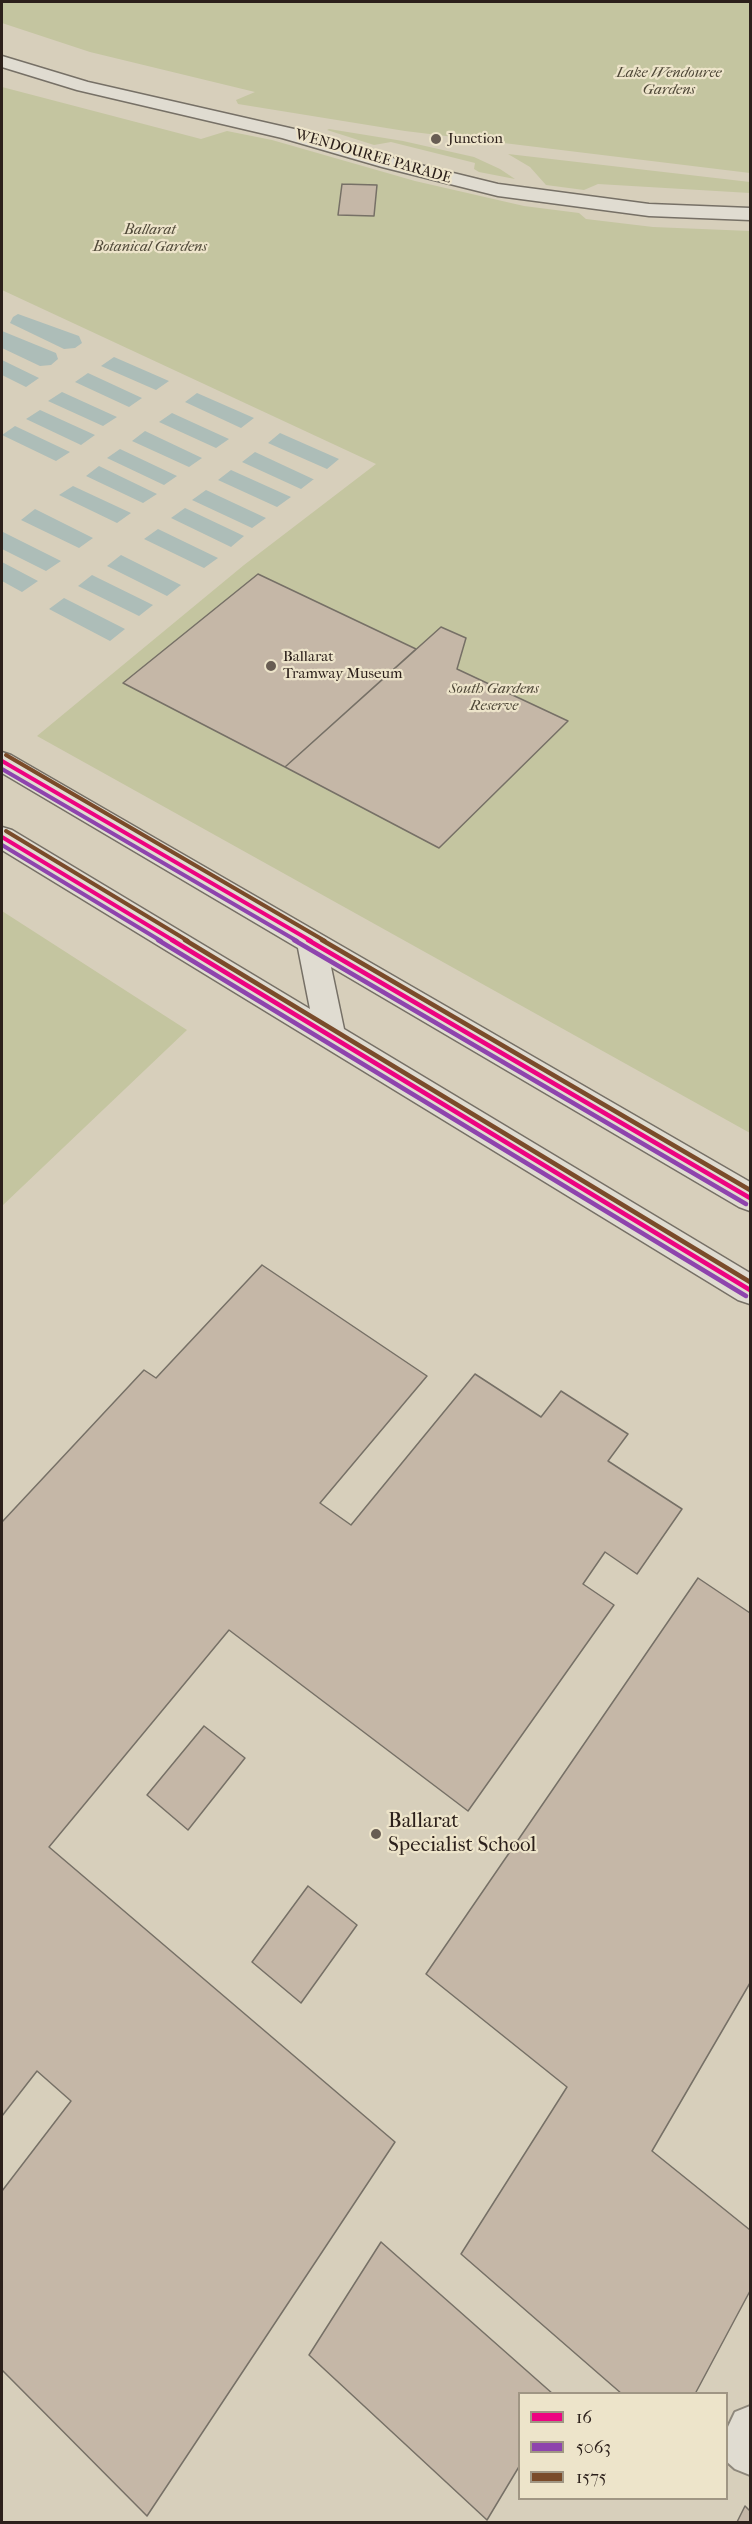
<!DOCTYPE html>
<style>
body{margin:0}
#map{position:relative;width:752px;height:2524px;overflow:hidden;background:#d7cfbb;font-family:"IM FELL French Canon",serif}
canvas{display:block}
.frame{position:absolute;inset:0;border:3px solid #2c201b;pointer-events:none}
.legend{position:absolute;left:518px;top:2392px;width:210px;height:108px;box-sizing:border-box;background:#ede4ca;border:2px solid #a09684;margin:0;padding:8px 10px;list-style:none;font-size:18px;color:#2c201b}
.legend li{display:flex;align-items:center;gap:12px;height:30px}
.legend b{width:30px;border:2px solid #a09684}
</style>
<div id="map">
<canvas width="752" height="2524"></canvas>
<div class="frame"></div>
<ul class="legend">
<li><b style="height:8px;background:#ed0381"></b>16</li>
<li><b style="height:8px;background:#8e44ad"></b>5063</li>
<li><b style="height:8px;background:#7a4b2a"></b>1575</li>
</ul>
</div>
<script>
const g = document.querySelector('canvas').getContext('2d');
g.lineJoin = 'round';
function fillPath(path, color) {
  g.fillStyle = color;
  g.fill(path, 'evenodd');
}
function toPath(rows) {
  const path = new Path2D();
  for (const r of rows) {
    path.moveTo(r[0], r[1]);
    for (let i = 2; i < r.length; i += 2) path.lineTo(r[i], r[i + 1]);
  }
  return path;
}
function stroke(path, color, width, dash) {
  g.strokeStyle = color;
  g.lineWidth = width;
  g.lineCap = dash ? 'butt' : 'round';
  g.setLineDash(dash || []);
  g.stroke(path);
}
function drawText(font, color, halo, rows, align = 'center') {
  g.font = font + ' "IM FELL French Canon",serif';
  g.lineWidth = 4.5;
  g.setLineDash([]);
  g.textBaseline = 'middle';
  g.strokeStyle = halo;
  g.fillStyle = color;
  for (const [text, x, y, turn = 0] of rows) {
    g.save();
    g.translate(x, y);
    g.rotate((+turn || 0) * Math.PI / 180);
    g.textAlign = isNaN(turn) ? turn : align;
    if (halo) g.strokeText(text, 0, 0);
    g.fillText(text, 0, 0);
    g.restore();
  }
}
fillPath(toPath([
 [2,2,750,2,750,173,405,131,238,104,236,100,255,92,90,52,2,23],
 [2,87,201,139,227,131,272,140,415,181,524,206,579,213,586,219,653,227,750,231,750,1133,37,736,244,565,376,464,2,290],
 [329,129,403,141,474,157,500,169,515,179,479,172,474,169,475,163,391,142,374,145,327,130],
 [508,154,750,182,750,193,598,184,584,190,546,185,530,167],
 [2,911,187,1030,2,1206]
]), '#c4c5a0');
fillPath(toPath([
 [18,314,79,336,82,343,75,348,64,349,10,323,13,317],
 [2,331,56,353,58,359,51,365,40,366,2,348],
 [114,357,169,381,156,390,101,366],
 [2,360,39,378,26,387,2,375],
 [88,373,142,398,129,407,75,382],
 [62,392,117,417,103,426,48,401],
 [197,393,254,418,241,428,185,402],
 [40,410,95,435,81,445,26,419],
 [172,413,229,439,216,448,159,422],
 [15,426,70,452,56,461,2,435],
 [145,431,202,458,189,467,132,441],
 [280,433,339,459,327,469,268,443],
 [120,449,177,476,164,485,107,458],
 [255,452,313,479,314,479,301,489,242,462],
 [99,466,157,494,143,503,86,476],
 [231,470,291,497,277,507,218,480],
 [73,486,131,513,117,523,59,495],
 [206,490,266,518,252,528,192,500],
 [185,508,244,536,231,547,171,518],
 [35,509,93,538,79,548,21,520],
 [158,529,218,558,204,568,144,539],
 [3,532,61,561,46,571,2,549],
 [121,555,181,585,167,596,107,566],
 [2,562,38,581,22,592,2,581],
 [92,575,153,605,139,616,78,586],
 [64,598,125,629,110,641,49,609]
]), '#adbdb8');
const building = toPath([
 [342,184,377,185,374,216,338,215,342,184],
 [258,574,416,649,285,767,123,683,258,574],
 [441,627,466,638,457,669,568,721,439,848,285,767,441,627],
 [262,1265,427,1376,320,1503,351,1525,475,1374,541,1417,561,1391,628,1434,608,1461,682,1509,637,1574,605,1552,583,1584,614,1605,468,1811,229,1630,49,1847,395,2142,147,2516,2,2370,2,2191,71,2101,37,2071,2,2116,2,1522,144,1370,156,1378,262,1265],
 [698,1578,750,1613,750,1983,652,2151,750,2230,750,2291,695,2394,622,2394,461,2254,567,2087,426,1974,698,1578],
 [204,1726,245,1758,188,1830,147,1795,204,1726],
 [308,1886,357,1925,301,2003,252,1962,308,1886],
 [381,2242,553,2394,520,2394,520,2465,487,2520,309,2355,381,2242],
 [745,2506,750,2511,750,2522,737,2522,745,2506]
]);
fillPath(building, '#c5b7a7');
stroke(building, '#767066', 1.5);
const lane = toPath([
 [750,2406,750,2475,735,2469,726,2461,726,2431,735,2412,750,2406]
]);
const secondary = toPath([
 [2,56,88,82,294,129,396,159,498,184,649,204,750,208,750,220,649,216,498,196,382,167,282,138,77,90,2,67,2,56],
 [2,752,11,755,750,1182,750,1211,739,1207,331,967,344,1029,750,1273,750,1304,738,1300,2,850,2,827,12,830,310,1009,298,948,2,773,2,752]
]);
stroke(lane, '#8e887c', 4);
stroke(secondary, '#767066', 3);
fillPath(lane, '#e0dcd1');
fillPath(secondary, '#e0dcd1');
stroke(toPath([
 [2,761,311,941],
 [2,837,174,941]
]), '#ed0381', 4);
stroke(toPath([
 [172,940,750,1290],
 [308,940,750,1198]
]), '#ed0381', 4.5);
stroke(toPath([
 [2,769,297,941],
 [2,845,161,941]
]), '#8e44ad', 4);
stroke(toPath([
 [158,940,746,1296],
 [294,940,746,1204]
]), '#8e44ad', 4.5);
stroke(toPath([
 [6,755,325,941],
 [6,831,188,941]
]), '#7a4b2a', 4);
stroke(toPath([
 [185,940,750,1282],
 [322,940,750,1190]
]), '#7a4b2a', 4.5);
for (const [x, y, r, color] of [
 [436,139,6,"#685d53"],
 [271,666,6,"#685d53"],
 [376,1834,6,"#685d53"]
]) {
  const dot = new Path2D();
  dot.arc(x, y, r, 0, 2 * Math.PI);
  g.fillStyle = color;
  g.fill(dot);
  stroke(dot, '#ede4ca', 2);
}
drawText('italic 15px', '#4e4737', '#ede4ca', [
 ["Lake Wendouree",669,73],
 ["Gardens",669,90],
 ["Ballarat",150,230],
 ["Botanical Gardens",150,247],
 ["South Gardens",494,689],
 ["Reserve",494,706]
]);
drawText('15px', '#2c201b', '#ede4ca', [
 ["Junction",448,139],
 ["Ballarat",283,657],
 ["Tramway Museum",283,674]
], 'left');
drawText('15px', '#2c201b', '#ede4ca', [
 ["WENDOUREE PARADE",373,157,16]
]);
drawText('21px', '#2c201b', '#ede4ca', [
 ["Ballarat",388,1822],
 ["Specialist School",388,1846]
], 'left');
</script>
